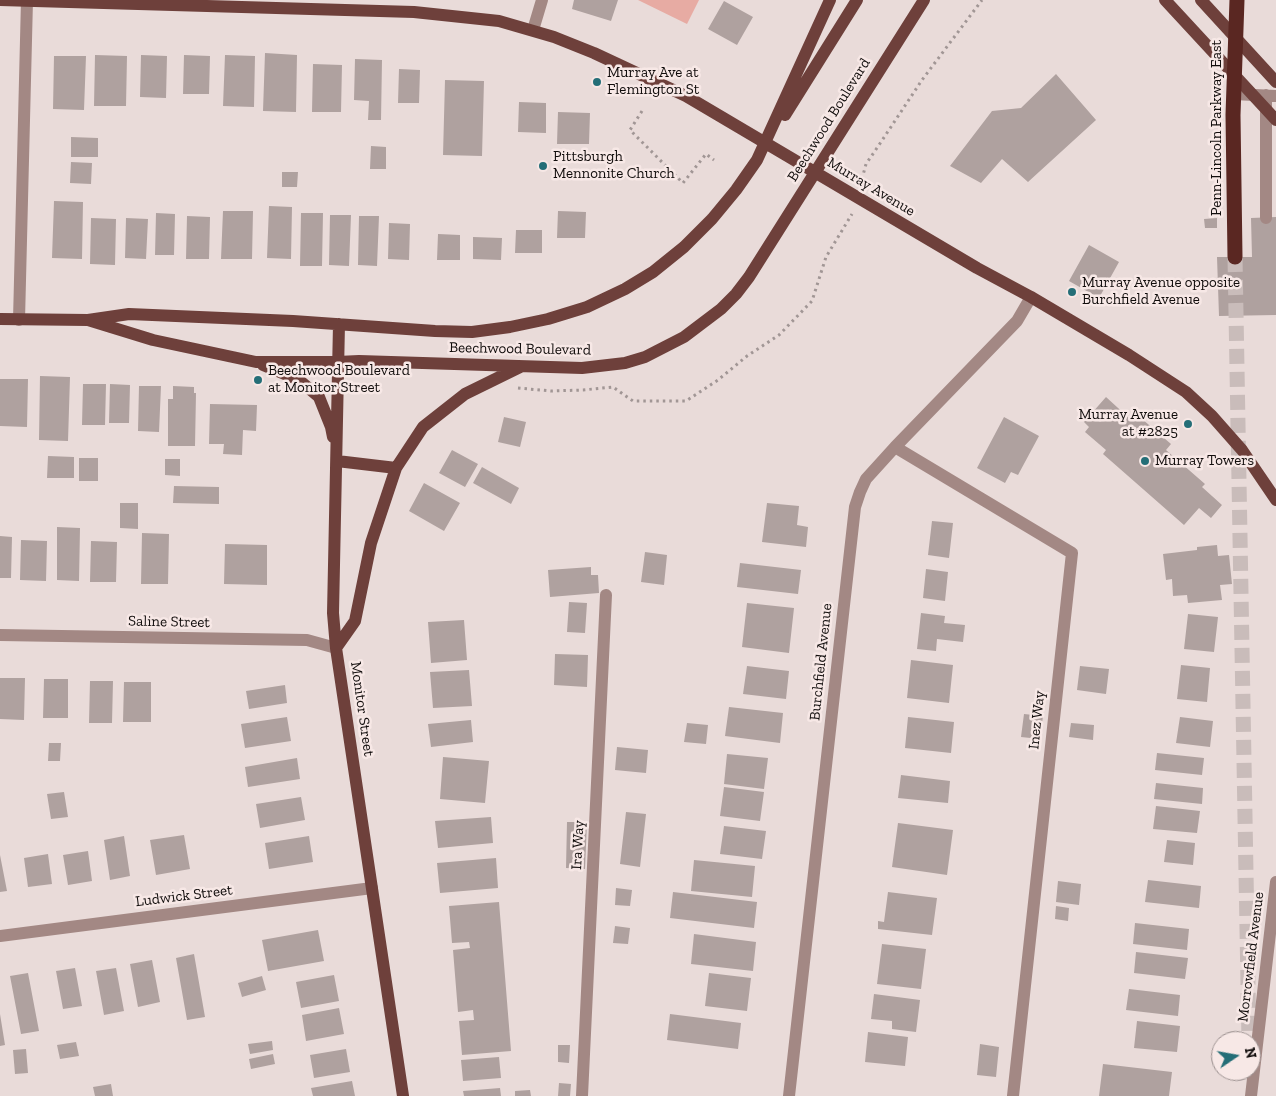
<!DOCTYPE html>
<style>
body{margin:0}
#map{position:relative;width:1276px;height:1096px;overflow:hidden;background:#e9dbd9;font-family:"Zilla Slab",serif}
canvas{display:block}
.north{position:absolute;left:1211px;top:1031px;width:50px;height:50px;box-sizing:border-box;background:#f7e8e6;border:1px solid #9b908f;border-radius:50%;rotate:78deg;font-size:14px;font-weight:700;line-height:20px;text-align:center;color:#110d0c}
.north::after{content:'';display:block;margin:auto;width:18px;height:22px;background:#246e77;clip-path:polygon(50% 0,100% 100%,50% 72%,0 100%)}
</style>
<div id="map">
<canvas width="1276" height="1096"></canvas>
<div class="north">N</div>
</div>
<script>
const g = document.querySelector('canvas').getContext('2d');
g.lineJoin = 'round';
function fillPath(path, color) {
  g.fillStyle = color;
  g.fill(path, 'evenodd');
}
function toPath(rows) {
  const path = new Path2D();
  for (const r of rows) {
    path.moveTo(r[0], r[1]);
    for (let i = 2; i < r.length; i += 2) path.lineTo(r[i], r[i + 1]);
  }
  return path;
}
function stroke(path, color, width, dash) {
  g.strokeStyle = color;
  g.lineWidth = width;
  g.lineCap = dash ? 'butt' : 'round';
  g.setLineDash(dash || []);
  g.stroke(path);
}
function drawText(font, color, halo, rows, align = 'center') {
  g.font = font + ' "Zilla Slab",serif';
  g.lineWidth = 5;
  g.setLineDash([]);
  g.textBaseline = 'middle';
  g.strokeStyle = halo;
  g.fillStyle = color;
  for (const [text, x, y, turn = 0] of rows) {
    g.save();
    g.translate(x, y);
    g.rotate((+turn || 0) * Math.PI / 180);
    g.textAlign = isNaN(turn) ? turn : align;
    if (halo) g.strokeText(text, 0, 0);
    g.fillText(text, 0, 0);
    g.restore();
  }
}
fillPath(toPath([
 [638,0,699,0,687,24]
]), '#e7aba3');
fillPath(toPath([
 [574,0,618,0,611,21,572,9],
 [724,1,753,17,737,45,708,29],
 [265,53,297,55,296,112,263,111],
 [95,55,127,56,126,106,94,106],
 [141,55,167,56,166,98,140,97],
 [184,55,210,56,209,94,183,94],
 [225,55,255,56,254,107,223,106],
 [54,56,86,56,84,110,53,109],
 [355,59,382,60,381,120,368,120,369,101,354,100],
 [313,64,342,65,341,112,312,112],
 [399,69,420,70,419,103,398,103],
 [1056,74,1096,120,1028,182,1002,159,981,183,950,166,992,111,1021,108],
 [445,80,484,81,482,156,443,155],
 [519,102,546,103,546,133,518,132],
 [558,112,590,113,589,144,557,144],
 [71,137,98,138,98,157,71,157],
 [371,146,386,147,386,169,370,169],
 [71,162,92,163,91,184,70,183],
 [282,172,298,172,297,187,282,187],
 [54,201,83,202,82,259,52,258],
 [269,206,292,207,291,259,267,258],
 [223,211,253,211,252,259,221,259],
 [558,211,586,212,585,238,557,238],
 [156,213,175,214,174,255,155,255],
 [301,213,323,213,322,266,300,266],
 [330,215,351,215,349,266,329,265],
 [187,216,210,217,209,259,186,259],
 [359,216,379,216,377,266,358,265],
 [1276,217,1276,315,1219,316,1217,257,1252,257,1251,218],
 [91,218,116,219,115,265,90,264],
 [126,218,148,219,146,259,125,258],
 [1217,218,1217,228,1205,228,1204,219],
 [389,223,410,224,409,260,388,259],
 [516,230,542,230,542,253,515,253],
 [438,234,460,235,460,260,437,260],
 [473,237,502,238,501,260,473,259],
 [1089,245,1119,262,1099,298,1069,281],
 [40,376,70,377,68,441,39,440],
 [0,379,28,379,27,427,0,426],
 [83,384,106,384,105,425,82,425],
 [110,384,130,385,129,423,109,423],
 [139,386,161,386,159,432,138,431],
 [173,386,194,387,194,393,196,393,195,446,168,446,168,399,173,399],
 [1106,397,1129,418,1134,412,1171,444,1166,450,1205,484,1202,487,1222,505,1211,518,1199,508,1184,525,1103,454,1106,450,1085,432,1089,427,1084,422],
 [210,404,257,405,256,431,243,430,242,455,223,454,224,444,209,444],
 [504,417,526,422,520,447,498,442],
 [1004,417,1039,436,1018,475,1011,472,1005,483,977,468],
 [452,450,478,464,465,487,439,473],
 [48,456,74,457,74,478,47,478],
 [79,458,98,458,98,481,79,481],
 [165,459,180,459,180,476,165,475],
 [482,467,519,488,511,504,473,483],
 [424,483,460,503,444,531,409,511],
 [174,486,219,487,219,504,173,503],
 [120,503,138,503,138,529,120,528],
 [767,503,799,506,797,525,808,527,806,547,762,542],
 [932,521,953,523,949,558,928,555],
 [57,527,80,528,79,581,57,580],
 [142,533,169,534,168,584,141,584],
 [0,536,12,537,11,578,0,578],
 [21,540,47,541,46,581,20,580],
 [91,541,117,542,116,582,90,582],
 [225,544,267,545,267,585,224,584],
 [1217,545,1218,556,1229,555,1232,584,1220,585,1222,600,1188,603,1187,595,1173,596,1172,579,1166,580,1163,554,1197,550,1197,547],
 [645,552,667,555,664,585,641,582],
 [740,563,801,570,798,594,737,587],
 [591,567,591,575,598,575,599,593,550,597,548,570],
 [926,569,948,572,945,601,923,598],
 [569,602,587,603,585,633,567,632],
 [747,603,794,608,789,653,742,647],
 [921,613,945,616,944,623,965,625,963,642,937,639,936,651,917,649],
 [1188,614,1218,617,1214,652,1184,649],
 [464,620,467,660,431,663,428,622],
 [555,654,588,655,587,687,554,685],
 [911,660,953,665,949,703,907,698],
 [1181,665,1210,668,1207,702,1177,699],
 [747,666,789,671,786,699,743,694],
 [1080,666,1109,669,1106,694,1077,690],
 [469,670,472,706,433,708,430,672],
 [0,678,25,678,24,720,0,719],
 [44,679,68,679,68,718,43,718],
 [90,681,113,681,112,723,89,723],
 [124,682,151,682,151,722,123,722],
 [285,685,287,703,249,709,246,691],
 [729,707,783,713,780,743,725,736],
 [1024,714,1043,716,1040,739,1021,737],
 [287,717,291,741,245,748,241,724],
 [908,717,954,722,951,753,905,748],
 [1180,717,1213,721,1210,747,1176,743],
 [471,720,473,742,431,747,428,724],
 [687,723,708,725,706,744,684,742],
 [1071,723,1094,725,1093,740,1069,737],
 [49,743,61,743,60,761,48,761],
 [617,747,648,750,646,773,615,770],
 [1157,753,1204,758,1202,775,1155,770],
 [727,754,768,758,764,789,724,784],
 [443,757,489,761,485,803,440,799],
 [297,758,300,779,248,787,245,767],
 [901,775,950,781,948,803,898,798],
 [1156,783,1203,788,1202,804,1154,799],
 [724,787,764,792,760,821,720,816],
 [64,792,68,817,51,819,47,794],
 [301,797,305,820,260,828,256,804],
 [1156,806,1200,811,1197,833,1153,829],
 [626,812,646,814,640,867,620,864],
 [491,817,493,843,438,848,435,821],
 [567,822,587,822,585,869,566,868],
 [898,823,953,830,947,875,892,867],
 [724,826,766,831,762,859,720,854],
 [184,835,190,869,156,875,150,840],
 [124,836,130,876,110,880,104,840],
 [309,836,313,862,269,869,265,843],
 [1167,840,1195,843,1193,865,1164,862],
 [88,851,92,881,68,885,63,855],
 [48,854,52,884,28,887,24,858],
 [0,855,7,891,0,892],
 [496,858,498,888,440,893,437,863],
 [694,860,755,866,752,897,691,891],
 [1148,880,1201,886,1199,908,1145,902],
 [1058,881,1081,884,1079,905,1056,902],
 [616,888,632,890,630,906,615,905],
 [673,892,757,902,754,928,670,918],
 [888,892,937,898,932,935,878,929,878,921,884,922],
 [499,902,511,1051,462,1055,459,1021,474,1020,473,1010,458,1012,453,950,470,948,469,942,452,943,449,906],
 [1056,906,1069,908,1068,921,1055,919],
 [1135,923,1189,929,1187,950,1133,944],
 [615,926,630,928,628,944,613,943],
 [318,930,324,961,268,971,262,940],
 [694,934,756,942,753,971,691,964],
 [882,944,926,949,921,989,877,984],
 [1136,952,1188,958,1185,979,1134,973],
 [194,954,205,1017,187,1020,176,958],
 [152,960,160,1002,138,1007,130,964],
 [75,968,82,1006,63,1009,56,971],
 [116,968,124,1011,104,1015,96,971],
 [28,973,39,1031,21,1034,10,976],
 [709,973,751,978,747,1011,705,1006],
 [334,975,339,1001,301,1008,296,982],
 [262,976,266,990,242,997,238,983],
 [1129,989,1180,995,1178,1016,1126,1010],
 [874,994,920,1000,916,1032,892,1029,892,1021,871,1019],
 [339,1008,344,1034,306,1041,302,1015],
 [0,1014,5,1045,0,1046],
 [670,1014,741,1023,738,1049,667,1040],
 [1137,1021,1180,1026,1177,1052,1134,1048],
 [868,1032,908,1037,905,1066,865,1062],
 [272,1041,273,1050,250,1054,248,1044],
 [76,1042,79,1056,60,1059,57,1045],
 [980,1044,999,1047,996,1077,977,1075],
 [558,1045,570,1045,569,1063,558,1062],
 [26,1049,28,1073,15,1074,13,1050],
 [346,1049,350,1072,314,1078,310,1055],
 [273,1054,275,1064,251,1069,249,1059],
 [499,1057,501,1078,463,1081,461,1060],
 [1103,1064,1172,1072,1169,1096,1099,1096],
 [352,1081,355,1096,313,1096,311,1088],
 [559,1083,571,1084,570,1096,558,1096],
 [111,1084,113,1096,95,1096,93,1087],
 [500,1088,501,1096,464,1096,463,1091],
 [530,1090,531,1096,515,1096,515,1091]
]), '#afa19f');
stroke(toPath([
 [1235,257,1249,1041]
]), '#c9bcba', 15, [15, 8]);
stroke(toPath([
 [642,111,630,130,683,183,706,154,714,160],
 [862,179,866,164,879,145,922,80,982,0],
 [518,388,551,391,583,390,613,387,633,401,686,401,718,380,747,356,779,335,812,301,826,257,852,214]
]), '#a19695', 3, [2.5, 4]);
stroke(toPath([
 [533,30,542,0],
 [1233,94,1276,96],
 [1266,95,1266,218],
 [19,320,27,0],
 [895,447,1072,553,1013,1096],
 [0,635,307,640,336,648],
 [0,936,372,888],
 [582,1096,606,595],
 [789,1096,855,507,860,492,866,479,895,447,1017,321,1031,297],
 [1251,1096,1276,882]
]), '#a38884', 12);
stroke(toPath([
 [0,0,414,12,499,21,554,37,594,53,686,96,977,268,1031,297,1129,355,1186,392,1212,416,1242,450,1276,500],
 [1165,0,1276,120],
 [1201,0,1276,82],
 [785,115,857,0],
 [0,319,88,320,129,314,293,321,435,331,472,332,510,327,548,319,587,307,625,289,653,272,684,247,712,219,736,190,757,160,830,0],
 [88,320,153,340,256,362,338,362,359,361,582,368,625,363,645,357,684,337,721,309,736,294,749,277,924,0],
 [339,324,333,613,336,648,403,1096],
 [263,365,299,380,319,397,331,427,333,437],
 [337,461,396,468],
 [336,648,355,621,371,543,396,468,423,427,465,394,520,367]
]), '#6e403b', 12);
stroke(toPath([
 [1235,257,1233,115,1237,0]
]), '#5a2722', 15);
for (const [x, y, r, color] of [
 [597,82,5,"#246e77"],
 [543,166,5,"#246e77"],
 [1072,292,5,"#246e77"],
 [258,380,5,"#246e77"],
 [1188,424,5,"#246e77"],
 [1145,461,5,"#246e77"]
]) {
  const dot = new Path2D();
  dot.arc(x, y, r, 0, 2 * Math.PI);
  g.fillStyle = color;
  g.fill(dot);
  stroke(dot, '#f7e8e6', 2);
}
drawText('15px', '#110d0c', '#f7e8e6', [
 ["Murray Ave at",607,73],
 ["Flemington St",607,90],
 ["Pittsburgh",553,157],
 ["Mennonite Church",553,174],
 ["Murray Avenue opposite",1082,283],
 ["Burchfield Avenue",1082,300],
 ["Beechwood Boulevard",268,371],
 ["at Monitor Street",268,388],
 ["Murray Avenue",1178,415,"right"],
 ["at #2825",1178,432,"right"],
 ["Murray Towers",1155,461]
], 'left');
drawText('15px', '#110d0c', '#f7e8e6', [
 ["Beechwood Boulevard",829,120,-58],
 ["Penn-Lincoln Parkway East",1217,128,-90],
 ["Murray Avenue",871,187,31],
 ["Beechwood Boulevard",520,349,1],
 ["Saline Street",169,622,1],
 ["Burchfield Avenue",821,662,-84],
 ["Monitor Street",362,709,82],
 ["Inez Way",1037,720,-84],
 ["Ira Way",578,845,-87],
 ["Ludwick Street",184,896,-7],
 ["Morrowfield Avenue",1251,957,-83]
]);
</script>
